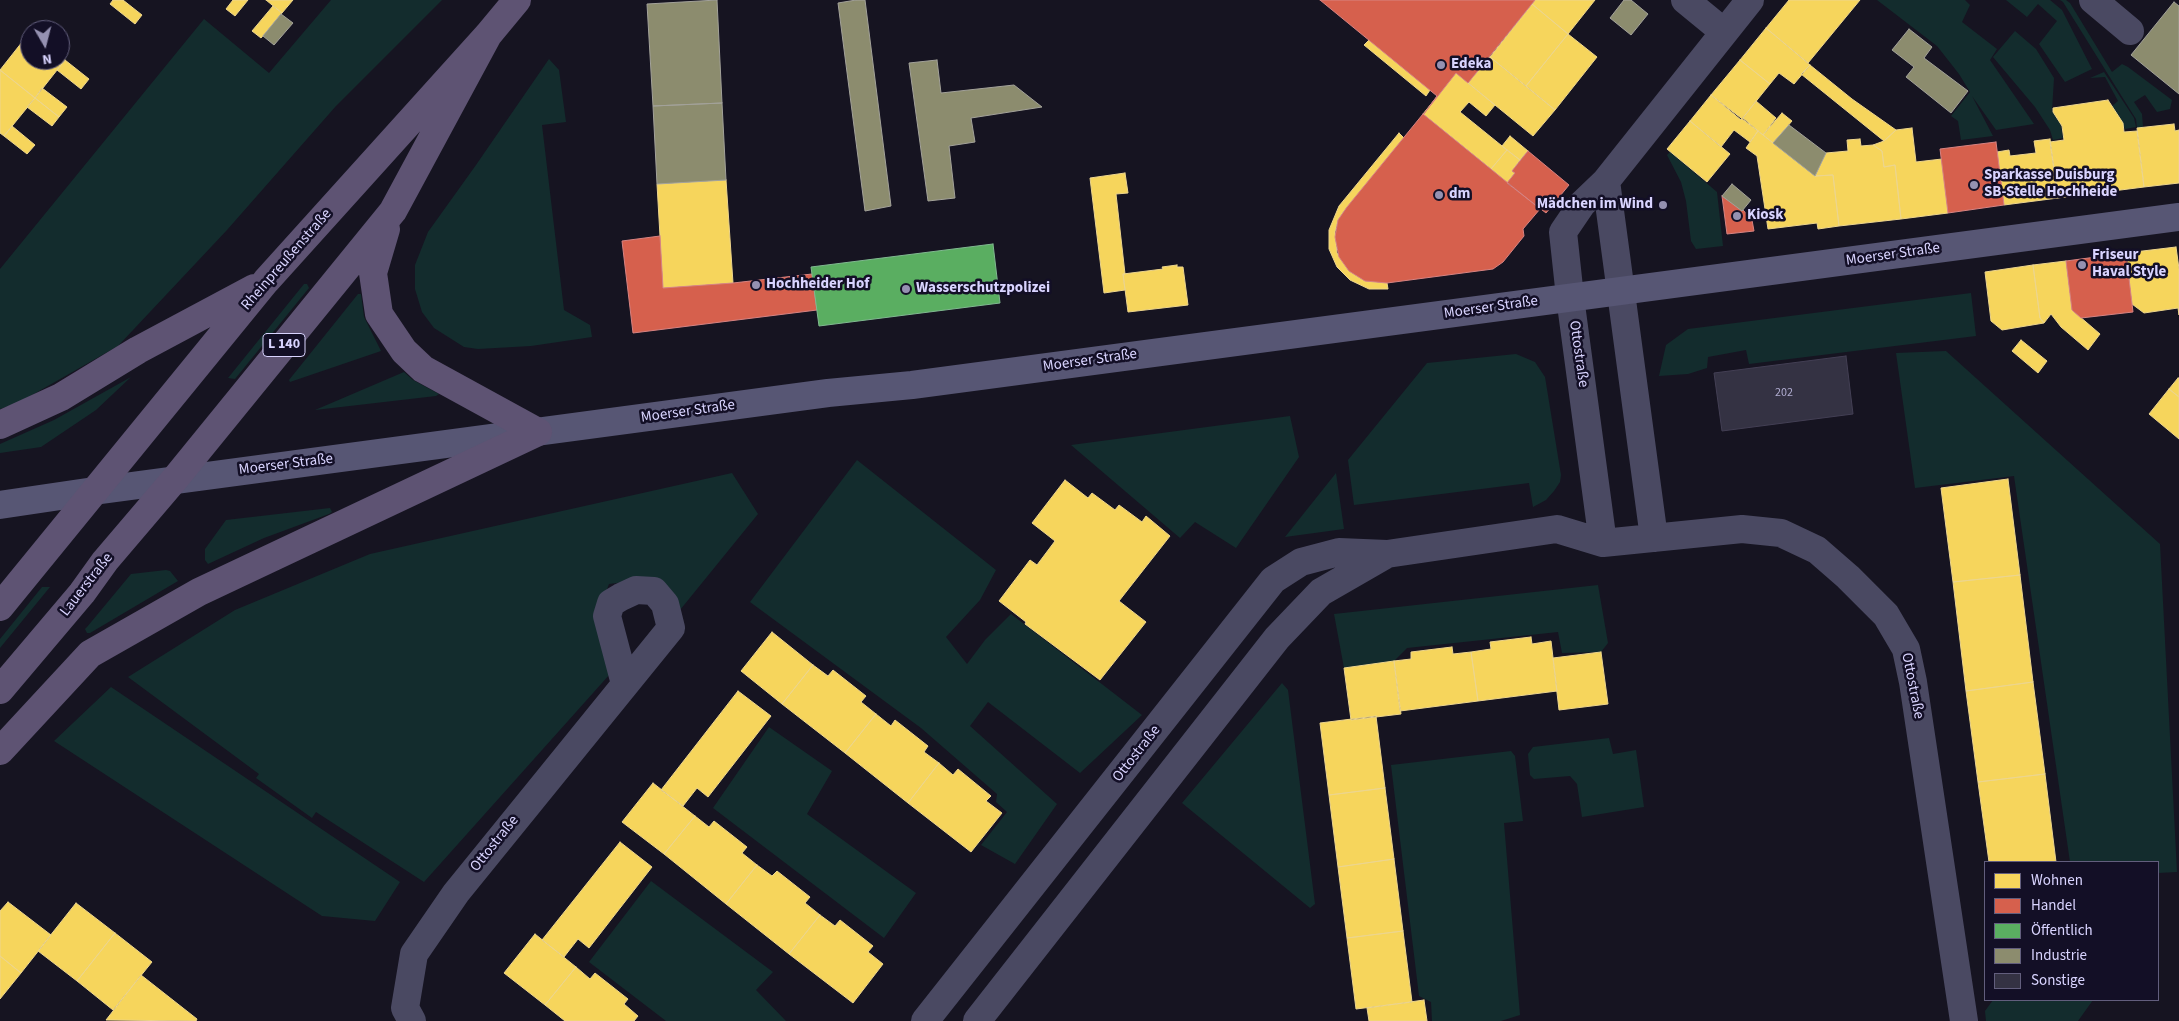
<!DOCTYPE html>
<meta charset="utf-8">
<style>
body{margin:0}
#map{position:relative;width:2179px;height:1021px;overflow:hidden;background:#161421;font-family:"Source Sans 3",sans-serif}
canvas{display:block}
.legend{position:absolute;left:1984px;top:861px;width:175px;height:140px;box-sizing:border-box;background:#130f26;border:1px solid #625e7d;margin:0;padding:6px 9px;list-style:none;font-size:15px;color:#d9d4ff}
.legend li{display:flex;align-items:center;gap:10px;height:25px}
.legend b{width:25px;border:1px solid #625e7d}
.north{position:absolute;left:20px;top:20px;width:50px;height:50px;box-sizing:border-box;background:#130f26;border:1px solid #625e7d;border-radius:50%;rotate:172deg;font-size:14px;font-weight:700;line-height:20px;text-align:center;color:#d9d4ff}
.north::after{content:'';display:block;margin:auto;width:18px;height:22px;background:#9591b1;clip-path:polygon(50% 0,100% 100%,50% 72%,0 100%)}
</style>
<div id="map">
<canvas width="2179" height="1021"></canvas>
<ul class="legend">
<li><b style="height:14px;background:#f6d55c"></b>Wohnen</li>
<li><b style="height:14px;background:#d6604d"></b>Handel</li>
<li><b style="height:14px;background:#5aae61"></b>Öffentlich</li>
<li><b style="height:14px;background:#8c8c6e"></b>Industrie</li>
<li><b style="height:14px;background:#343243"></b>Sonstige</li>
</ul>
<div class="north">N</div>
</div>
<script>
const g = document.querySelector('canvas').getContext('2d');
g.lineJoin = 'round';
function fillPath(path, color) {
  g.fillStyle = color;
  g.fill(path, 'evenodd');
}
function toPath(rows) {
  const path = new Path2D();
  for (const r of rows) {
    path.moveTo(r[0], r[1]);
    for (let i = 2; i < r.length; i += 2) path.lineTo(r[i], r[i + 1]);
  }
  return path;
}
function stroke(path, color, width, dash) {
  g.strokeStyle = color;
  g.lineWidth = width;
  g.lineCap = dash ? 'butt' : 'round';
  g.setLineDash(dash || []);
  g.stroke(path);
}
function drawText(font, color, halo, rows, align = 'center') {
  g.font = font + ' "Source Sans 3",sans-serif';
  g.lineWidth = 5;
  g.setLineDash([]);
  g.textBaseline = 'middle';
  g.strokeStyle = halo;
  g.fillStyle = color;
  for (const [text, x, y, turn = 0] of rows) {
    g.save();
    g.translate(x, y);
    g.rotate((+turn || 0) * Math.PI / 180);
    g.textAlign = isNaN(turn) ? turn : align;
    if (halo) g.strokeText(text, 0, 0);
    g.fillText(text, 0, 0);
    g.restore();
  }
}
fillPath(toPath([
 [331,0,442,0,336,106,227,230,118,346,18,403,0,409,0,269,204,19,269,73],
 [1877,0,1965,0,1970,5,1962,22,1997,49,1990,60,2034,124,1996,130,1972,96,1993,136,1961,140,1958,121,1951,116,1970,92,1959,74,1937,46],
 [2006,0,2050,0,2062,10,2092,69,2065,82,2039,44,2057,21,2038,4,2027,17],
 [2060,0,2066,0,2070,3,2112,72,2122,64,2128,67,2172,100,2170,109,2157,112,2145,95,2134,102,2142,114,2143,127,2137,128,2136,119,2129,108,2063,2],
 [2015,31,2036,49,2054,78,2052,111,2061,125,2063,138,2053,140,2050,130,2035,107,1993,57],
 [549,59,559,70,566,122,542,125,564,310,590,325,592,337,531,346,478,349,464,347,434,328,422,312,415,289,415,265,428,232,476,165],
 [2104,72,2134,118,2136,127,2125,129,2112,106,2118,101,2105,77,2090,78],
 [1670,152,1717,192,1723,246,1696,249,1691,241,1686,201,1681,182,1667,155],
 [304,284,307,284,309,288,235,379,228,378],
 [1971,293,1976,336,1749,364,1746,350,1708,357,1707,368,1688,374,1659,376,1666,345,1688,329],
 [358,294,361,294,364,317,381,351,290,382,289,380],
 [1946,351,2160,544,2177,872,2158,873,2158,862,2070,862,2014,476,1915,488,1896,353],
 [1516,354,1535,362,1545,377,1561,475,1560,482,1554,491,1546,500,1533,507,1529,483,1354,505,1348,460,1427,363],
 [404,372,413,380,439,394,436,396,315,410],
 [131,377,96,410,41,447,0,453,0,444,54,420],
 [1290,416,1299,457,1236,548,1195,522,1180,538,1071,445],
 [857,460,996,570,980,600,946,637,967,664,985,640,1011,614,1142,715,1080,773,988,702,970,726,1057,804,1015,864,981,845,1007,812,996,802,997,794,921,728,750,602],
 [732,473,758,514,680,610,656,578,609,584,597,615,610,674,424,882,316,812,312,818,256,778,259,774,128,677,235,610,370,554],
 [1336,473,1344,529,1285,537],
 [330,508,332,512,329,514,264,538,208,564,205,560,205,549,226,520],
 [166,570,170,571,178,581,90,633,87,633,85,629,87,627,131,574],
 [1598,585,1608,643,1601,652,1562,653,1558,632,1407,648,1394,661,1344,668,1334,614],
 [42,587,50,587,0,648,0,639],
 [1282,683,1288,690,1315,904,1310,908,1182,803],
 [111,687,400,882,375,921,322,916,54,741],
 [769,727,832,771,807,814,916,893,884,938,713,808],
 [1609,738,1613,754,1636,750,1644,807,1582,817,1577,784,1570,776,1534,779,1530,775,1528,754,1533,747],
 [1511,751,1515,756,1523,821,1504,823,1520,1015,1501,1021,1432,1021,1431,1002,1419,996,1391,765],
 [651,881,773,972,756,990,786,1021,666,1021,589,962],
 [1993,1000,2093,1000,2078,1021,1986,1021,1985,1011]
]), '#132c2d');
const homes = toPath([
 [113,0,123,0,142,15,135,24,110,4,113,0],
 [233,0,248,0,235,16,226,9,233,0],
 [266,0,293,0,282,13,266,0],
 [1535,0,1595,0,1568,34,1532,4,1535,0],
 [1789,0,1860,0,1808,63,1766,28,1789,0],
 [1532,4,1568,34,1526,86,1490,57,1532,4],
 [273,6,282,13,261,38,252,31,273,6],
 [1766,28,1810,65,1794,84,1779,73,1770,84,1740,60,1766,28],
 [30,32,30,60,60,60,60,57,65,60,35,98,0,70,30,32],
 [1568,34,1597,57,1555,110,1526,86,1568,34],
 [1369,40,1430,90,1426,96,1364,45,1369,40],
 [1490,57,1555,110,1533,136,1468,83,1490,57],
 [65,60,89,79,81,89,57,70,65,60],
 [1740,60,1770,84,1741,120,1711,95,1740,60],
 [1810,65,1852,99,1896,130,1884,141,1801,74,1810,65],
 [0,70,35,98,4,136,0,133,0,70],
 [1456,73,1495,105,1486,116,1469,102,1460,112,1507,150,1491,169,1423,114,1456,73],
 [42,88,67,107,59,117,35,98,42,88],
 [1711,95,1758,131,1750,142,1734,130,1721,147,1690,121,1711,95],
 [35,98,59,117,52,126,27,107,35,98],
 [2108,100,2123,123,2124,132,2137,131,2144,187,2058,198,2050,142,2064,140,2062,126,2053,112,2053,108,2108,100],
 [1756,101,1776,118,1763,135,1743,118,1756,101],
 [1782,113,1792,121,1773,143,1763,135,1782,113],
 [1690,121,1730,154,1707,182,1667,149,1690,121],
 [2174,124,2175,131,2179,130,2179,183,2144,187,2137,128,2174,124],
 [12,126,35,145,27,154,4,136,12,126],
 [1912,128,1916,162,1942,159,1948,213,1901,219,1895,165,1884,167,1882,151,1873,145,1884,141,1896,130,1912,128],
 [1758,131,1815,176,1833,175,1839,226,1818,229,1817,223,1768,229,1757,156,1746,148,1758,131],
 [1399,133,1404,138,1344,211,1338,220,1335,232,1337,253,1349,271,1365,281,1387,283,1388,289,1369,289,1350,280,1337,267,1329,249,1329,230,1339,206,1399,133],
 [1510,136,1528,151,1520,160,1502,146,1510,136],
 [1860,139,1861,146,1873,145,1882,151,1884,167,1895,165,1901,219,1839,226,1833,175,1815,176,1826,153,1848,151,1847,140,1860,139],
 [2050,139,2058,198,2004,205,1997,152,2009,150,2010,156,2036,153,2034,141,2050,139],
 [1507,150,1520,160,1512,171,1515,173,1507,183,1491,169,1507,150],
 [1125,173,1128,193,1116,194,1125,274,1123,274,1125,290,1104,293,1090,178,1125,173],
 [726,180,733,283,663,288,657,184,726,180],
 [2176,247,2179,269,2179,315,2178,308,2144,313,2132,304,2126,253,2176,247],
 [2066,261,2072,310,2100,334,2088,350,2061,327,2051,314,2044,323,2040,318,2033,265,2066,261],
 [1177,265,1177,267,1183,267,1188,305,1128,312,1123,274,1163,269,1162,267,1177,265],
 [2033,265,2040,318,2044,323,2002,330,1991,321,1985,272,2033,265],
 [2021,340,2047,361,2038,373,2012,351,2021,340],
 [2178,378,2179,378,2179,397,2169,389,2178,378],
 [2169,389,2179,397,2179,439,2149,414,2169,389],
 [2008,479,2020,575,1953,582,1941,488,2008,479],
 [1065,480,1088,498,1092,493,1115,510,1119,505,1142,522,1146,516,1170,536,1119,601,1146,622,1100,680,1025,624,1026,622,999,601,1030,560,1037,565,1055,541,1032,523,1065,480],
 [2020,575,2033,682,1966,691,1953,582,2020,575],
 [772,632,813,665,782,704,741,671,772,632],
 [1531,637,1532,644,1551,641,1557,691,1478,701,1471,652,1491,649,1490,642,1531,637],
 [1452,647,1453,654,1471,652,1478,701,1400,711,1394,661,1411,659,1411,652,1452,647],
 [1601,652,1608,704,1559,710,1553,658,1601,652],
 [1394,661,1401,714,1351,720,1344,668,1394,661],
 [813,665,828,676,833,670,866,696,861,702,876,714,845,753,782,704,813,665],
 [2033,682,2045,774,1978,782,1966,691,2033,682],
 [738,691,771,716,708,797,697,788,683,806,661,790,738,691],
 [876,714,891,726,895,720,928,746,924,752,939,763,908,803,845,753,876,714],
 [1376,716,1385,788,1329,795,1320,723,1376,716],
 [939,763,953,775,958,769,991,796,986,801,1002,813,971,852,908,803,939,763],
 [2045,774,2056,862,1989,862,1978,782,2045,774],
 [653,783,695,816,664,854,622,822,653,783],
 [1385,788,1394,859,1338,867,1329,795,1385,788],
 [695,816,709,827,714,821,747,847,742,853,757,865,726,904,664,854,695,816],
 [620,842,652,867,589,948,578,939,564,957,542,940,620,842],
 [1394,859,1403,931,1347,938,1338,867,1394,859],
 [757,865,772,876,777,871,810,897,805,903,820,915,789,954,726,904,757,865],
 [8,902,51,935,21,973,0,956,0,911,8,902],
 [76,903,115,933,77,981,38,951,76,903],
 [820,915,835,926,840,920,873,946,868,952,883,964,853,1003,789,954,820,915],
 [1403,931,1412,1002,1356,1009,1347,938,1403,931],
 [115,933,152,962,113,1010,77,981,115,933],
 [535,934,576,967,545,1005,504,973,535,934],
 [0,956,21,973,0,999,0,956],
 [576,967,590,979,595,973,628,999,624,1004,638,1016,634,1021,565,1021,545,1005,576,967],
 [141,975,197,1019,196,1021,106,1020,141,975],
 [1424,1000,1427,1021,1369,1021,1367,1008,1424,1000]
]);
fillPath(homes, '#f6d55c');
stroke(homes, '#edd58d', 1);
const shops = toPath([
 [1320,0,1535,0,1468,83,1456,73,1423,115,1437,96,1320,0],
 [1423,114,1540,209,1523,229,1524,236,1503,262,1493,269,1387,283,1365,281,1349,271,1339,257,1335,237,1338,220,1347,207,1423,114],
 [1996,142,2004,205,1948,213,1940,149,1996,142],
 [1528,151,1569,185,1546,213,1507,183,1515,173,1512,171,1528,151],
 [1722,196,1743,210,1752,220,1754,231,1727,234,1722,196],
 [660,236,663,288,733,283,812,274,817,310,633,333,622,241,660,236],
 [2126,253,2133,312,2081,318,2072,310,2066,261,2126,253]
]);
fillPath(shops, '#d6604d');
stroke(shops, '#d78382', 1);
const public = toPath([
 [993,244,1000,303,819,326,811,267,993,244]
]);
fillPath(public, '#5aae61');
stroke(public, '#80b990', 1);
const industry = toPath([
 [717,0,722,103,653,106,647,4,717,0],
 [856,0,865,0,891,206,865,211,838,3,856,0],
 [1624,0,1631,0,1648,14,1631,35,1610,18,1624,0],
 [2174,2,2179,6,2179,94,2131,55,2174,2],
 [281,14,293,23,274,45,263,36,281,14],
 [1909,29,1932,47,1924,58,1968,91,1951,113,1906,77,1914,67,1892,50,1909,29],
 [937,60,941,93,1014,85,1042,107,971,118,975,142,949,146,955,198,928,201,909,63,937,60],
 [722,103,726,180,657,184,653,106,722,103],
 [1789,125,1826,153,1815,176,1773,143,1789,125],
 [1732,184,1751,200,1742,211,1722,196,1732,184]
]);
fillPath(industry, '#8c8c6e');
stroke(industry, '#a3a29a', 1);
const building = toPath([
 [1846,356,1853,414,1722,431,1714,373,1846,356]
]);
fillPath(building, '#343243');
stroke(building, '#433f54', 1);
stroke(toPath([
 [1685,0,1724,32],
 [2093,0,2130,31],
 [1606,181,1654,538],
 [1603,543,1570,297,1563,232,1582,204,1606,181,1750,0],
 [412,1021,405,1008,414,954,456,893,671,628,665,604,654,591,636,590,621,597,611,603,607,616,625,684],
 [925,1021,1273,580,1301,562,1339,552,1387,554,1557,529,1603,543,1742,529,1781,533,1817,550,1848,577,1886,615,1906,649,1913,682,1964,1021],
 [977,1021,1277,638,1321,592,1387,554]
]), '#4a4962', 28);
stroke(toPath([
 [0,505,94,491,828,393,912,385,2179,217]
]), '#575674', 28);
stroke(toPath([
 [386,229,373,273,379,314,404,351,423,369,538,432],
 [0,425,61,397,138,350,254,288],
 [0,607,266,281,488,35,517,0],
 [0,690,82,593,105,561,174,480,393,211,488,35],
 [0,751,90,654,199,592,538,432]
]), '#5e5373', 28);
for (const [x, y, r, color] of [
 [1441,65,5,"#9591b1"],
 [1974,185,5,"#9591b1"],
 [1439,195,5,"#9591b1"],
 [1663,205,5,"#9591b1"],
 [1737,216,5,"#9591b1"],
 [2082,265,5,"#9591b1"],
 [756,285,5,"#9591b1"],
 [906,289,5,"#9591b1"]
]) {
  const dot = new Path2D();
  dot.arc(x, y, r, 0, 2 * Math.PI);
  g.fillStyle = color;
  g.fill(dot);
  stroke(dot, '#130f26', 2);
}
drawText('12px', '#b0acd0', null, [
 ["202",1784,393]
]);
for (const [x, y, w] of [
 [284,345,42]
]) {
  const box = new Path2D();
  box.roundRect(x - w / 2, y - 11.5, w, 23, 4);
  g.fillStyle = '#130f26';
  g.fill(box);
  stroke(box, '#d9d4ff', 1);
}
drawText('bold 14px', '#d9d4ff', null, [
 ["L 140",284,345]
]);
drawText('bold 15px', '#d9d4ff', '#130f26', [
 ["Edeka",1451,65],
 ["Sparkasse Duisburg",1984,176],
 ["SB-Stelle Hochheide",1984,193],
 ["dm",1449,195],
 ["Mädchen im Wind",1653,205,"right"],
 ["Kiosk",1747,216],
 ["Friseur",2092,256],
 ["Haval Style",2092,273],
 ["Hochheider Hof",766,285],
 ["Wasserschutzpolizei",916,289]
], 'left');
drawText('15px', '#d9d4ff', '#130f26', [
 ["Moerser Straße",1893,255,-8],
 ["Rheinpreußenstraße",287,260,-49],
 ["Moerser Straße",1491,308,-8],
 ["Ottostraße",1578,354,82],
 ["Moerser Straße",1090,361,-8],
 ["Moerser Straße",688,412,-8],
 ["Moerser Straße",286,465,-7],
 ["Lauerstraße",87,585,-52],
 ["Ottostraße",1912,686,79],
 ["Ottostraße",1137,754,-52],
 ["Ottostraße",495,844,-51]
]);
</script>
